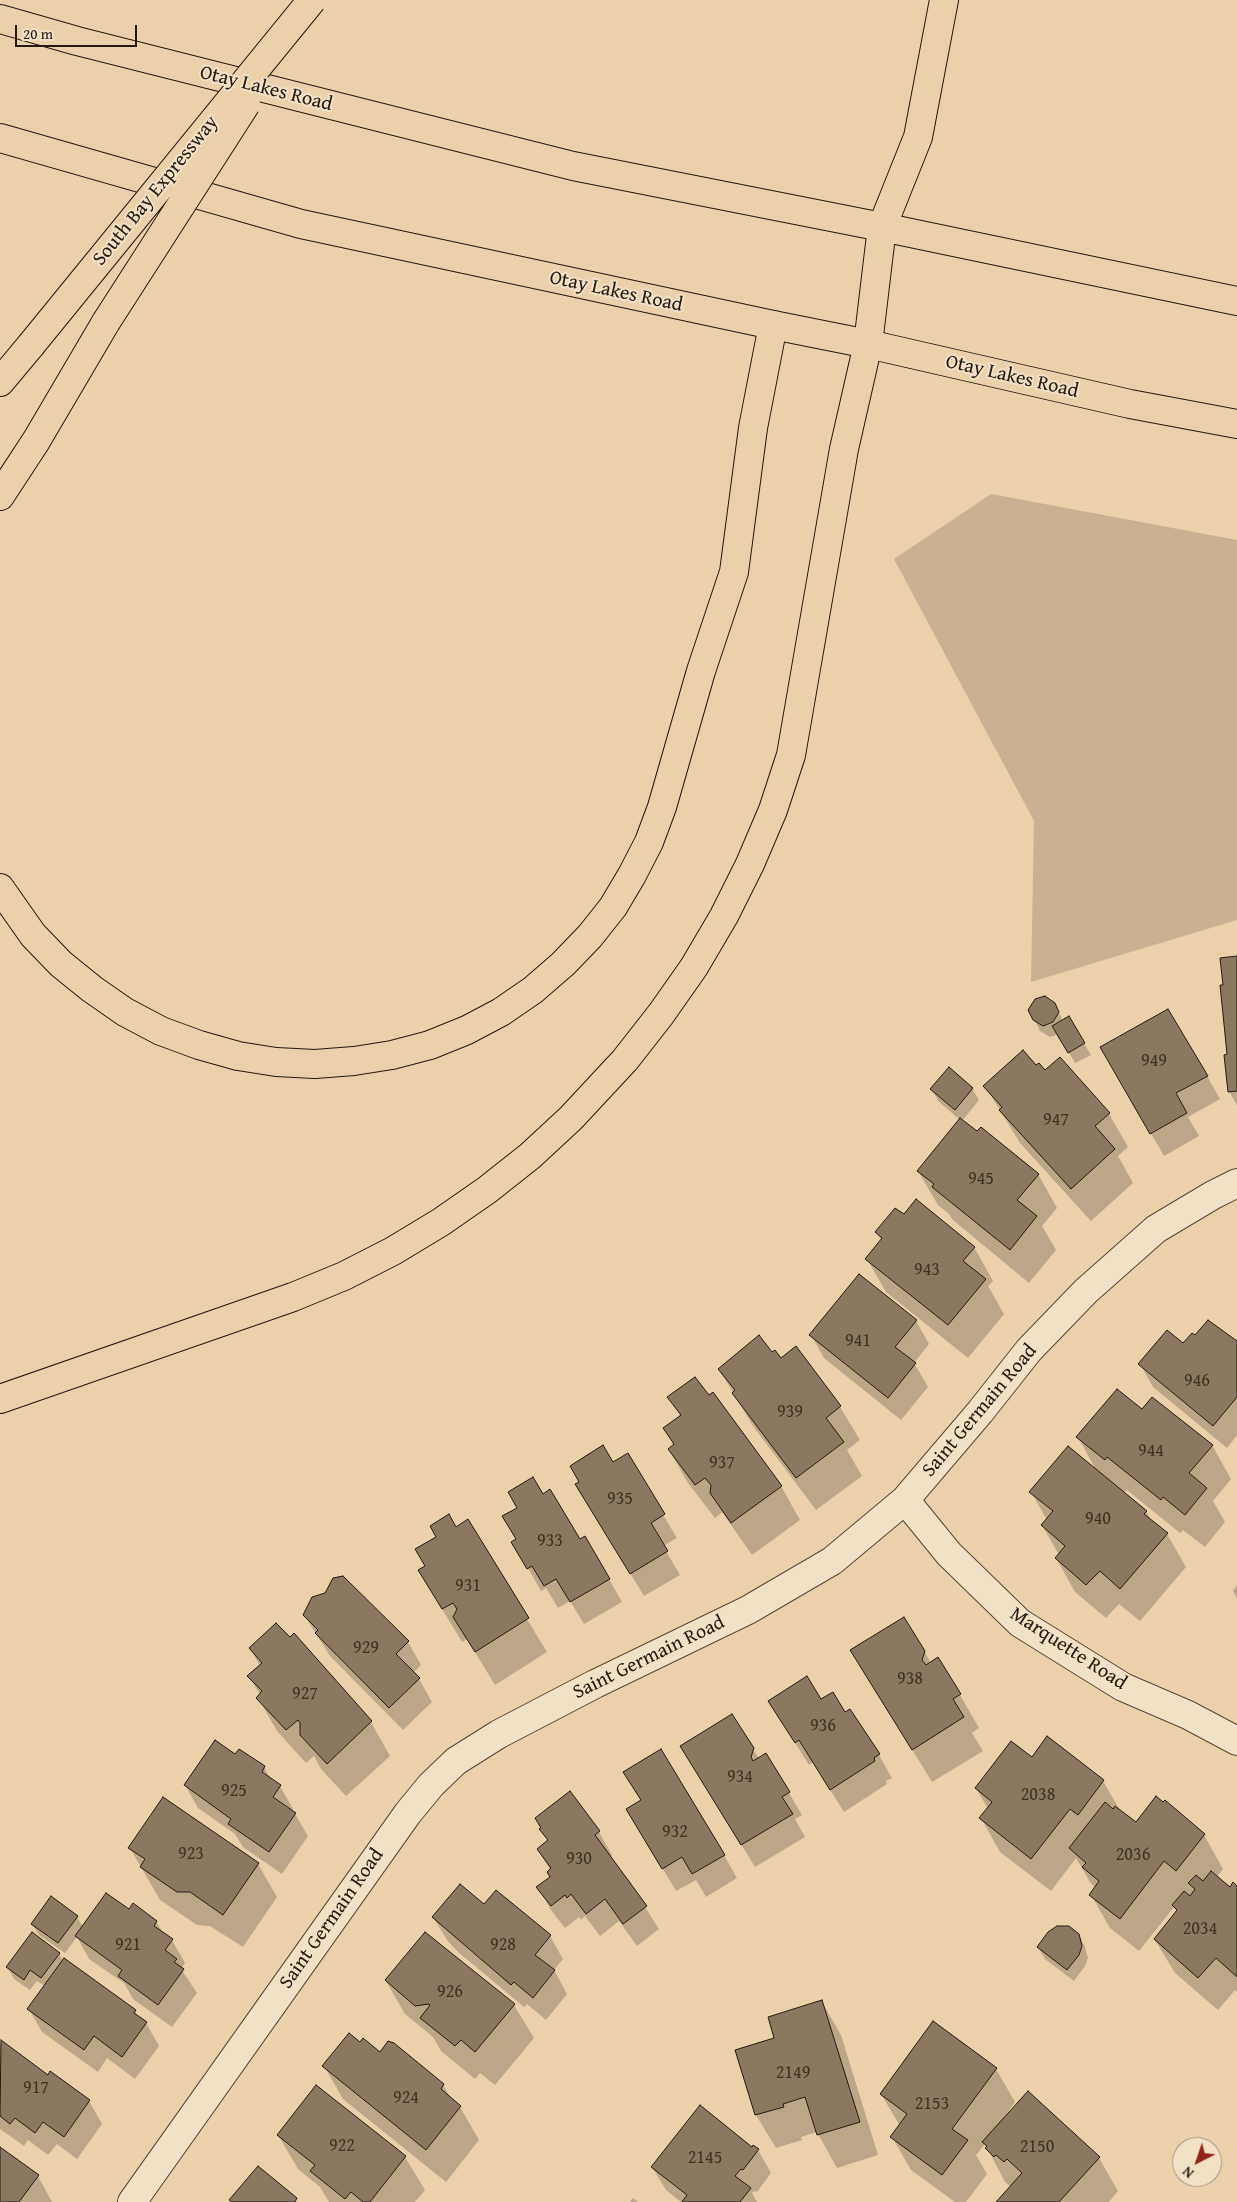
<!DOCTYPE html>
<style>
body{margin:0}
#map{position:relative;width:1237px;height:2202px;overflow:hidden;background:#ead1a9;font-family:"Gentium Book Plus",serif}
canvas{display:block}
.north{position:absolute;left:1172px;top:2137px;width:50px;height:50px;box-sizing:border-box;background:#f1e1c7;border:1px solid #9f917e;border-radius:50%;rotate:221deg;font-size:14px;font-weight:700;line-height:20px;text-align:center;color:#231a10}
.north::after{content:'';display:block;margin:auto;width:18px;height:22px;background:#8f2418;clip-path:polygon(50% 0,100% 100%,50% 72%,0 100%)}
.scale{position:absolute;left:15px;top:25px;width:122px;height:22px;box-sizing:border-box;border:2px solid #231a10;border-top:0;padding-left:6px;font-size:15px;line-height:18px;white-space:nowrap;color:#231a10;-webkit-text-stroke:4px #f1e1c7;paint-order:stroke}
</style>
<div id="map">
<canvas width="1237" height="2202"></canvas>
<div class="north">N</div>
<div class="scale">20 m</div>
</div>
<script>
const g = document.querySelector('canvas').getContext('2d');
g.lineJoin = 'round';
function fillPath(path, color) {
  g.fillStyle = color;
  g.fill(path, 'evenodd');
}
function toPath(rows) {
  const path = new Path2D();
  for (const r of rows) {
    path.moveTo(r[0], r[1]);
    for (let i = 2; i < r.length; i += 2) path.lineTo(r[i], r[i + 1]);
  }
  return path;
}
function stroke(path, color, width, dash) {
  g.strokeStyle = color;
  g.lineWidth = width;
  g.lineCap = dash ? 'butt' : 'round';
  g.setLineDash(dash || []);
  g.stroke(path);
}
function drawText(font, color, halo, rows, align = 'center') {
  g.font = font + ' "Gentium Book Plus",serif';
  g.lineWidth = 4;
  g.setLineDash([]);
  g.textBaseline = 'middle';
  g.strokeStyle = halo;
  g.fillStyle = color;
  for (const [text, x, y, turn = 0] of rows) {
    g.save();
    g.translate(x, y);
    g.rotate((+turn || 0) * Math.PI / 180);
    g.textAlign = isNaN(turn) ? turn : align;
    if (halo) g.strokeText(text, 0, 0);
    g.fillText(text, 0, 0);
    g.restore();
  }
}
fillPath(toPath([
 [991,494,1237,540,1237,920,1031,982,1034,821,894,559]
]), '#c8b28f');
fillPath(toPath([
 [1237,957,1237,1105,1229,1091,1229,1055],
 [1054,1003,1063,1021,1069,1018,1091,1055,1075,1063,1058,1034,1050,1037,1040,1031,1034,1019],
 [1102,1048,1207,1076,1220,1099,1188,1117,1199,1136,1164,1156],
 [1060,1059,1109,1114,1128,1147,1118,1156,1133,1183,1091,1221,1020,1143,985,1086,1036,1067,1045,1072],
 [932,1089,972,1089,979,1100,962,1121,1038,1174,1057,1208,1042,1226,1056,1250,1029,1283,953,1220,948,1213,938,1205,918,1171,960,1120,938,1101],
 [904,1216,974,1247,993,1281,988,1286,1004,1314,968,1358,886,1292,867,1259,882,1241,877,1232],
 [916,1321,929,1344,914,1363,928,1387,901,1420,824,1358,811,1335],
 [1196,1337,1237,1343,1237,1435,1227,1448,1153,1387,1140,1364,1183,1345],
 [796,1348,840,1407,860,1440,847,1450,862,1476,816,1510,753,1426,719,1369,772,1354,780,1359],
 [669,1397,781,1486,800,1520,752,1555,722,1512,715,1518,688,1483,669,1450,674,1446,665,1429,681,1417],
 [1142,1411,1212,1445,1231,1479,1213,1501,1225,1522,1205,1547,1183,1530,1180,1533,1127,1490,1124,1493,1146,1511,1152,1522,1167,1534,1186,1567,1140,1621,1119,1604,1106,1618,1075,1592,1056,1558,1059,1555,1042,1525,1047,1520,1031,1492,1097,1472,1078,1437],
 [627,1455,677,1538,663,1546,680,1575,644,1596,590,1507,613,1464],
 [542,1495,580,1541,585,1538,622,1602,584,1624,570,1601,558,1608,546,1588,541,1591,513,1542,517,1539],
 [467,1521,547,1652,495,1685,467,1639,462,1642,419,1571,426,1566,455,1528],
 [343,1577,408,1642,421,1665,413,1673,419,1679,432,1702,403,1730,330,1656,304,1615],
 [1237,1585,1237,1599,1233,1591],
 [294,1635,371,1722,390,1756,346,1796,321,1769,314,1756,306,1763,277,1731,258,1698,260,1695,249,1676,260,1666,250,1648,290,1639],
 [851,1650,924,1651,931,1663,960,1695,979,1728,972,1733,983,1751,932,1782],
 [769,1701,821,1701,845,1713,879,1755,892,1778,886,1781,887,1784,844,1812,813,1762,809,1765],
 [1048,1738,1103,1781,1121,1812,1136,1824,1204,1835,1223,1869,1217,1877,1230,1888,1237,1887,1237,1992,1235,1990,1218,2010,1175,1973,1155,1940,1177,1912,1174,1907,1139,1951,1110,1928,1091,1895,1096,1888,1090,1882,1076,1858,1051,1891,1000,1852,981,1818,988,1809,976,1788,1032,1759],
 [753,1749,759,1759,789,1793,802,1815,795,1819,805,1837,755,1867,695,1769],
 [236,1755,264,1767,271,1780,280,1786,293,1809,291,1811,295,1814,308,1836,282,1874,243,1847,235,1834,198,1808,185,1785],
 [625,1772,724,1855,737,1878,706,1897,696,1880,676,1891,641,1832,641,1801],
 [569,1793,599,1832,612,1855,610,1857,645,1907,659,1929,637,1946,619,1921,600,1936,585,1916,581,1920,579,1917,565,1928,551,1910,538,1887,551,1877,551,1871,538,1850,548,1842,541,1829],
 [130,1848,258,1864,277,1897,243,1947,210,1926,197,1925,160,1900],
 [484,1906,550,1936,563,1959,554,1970,567,1994,546,2020,527,2004,524,2007,457,1951,447,1940,433,1917],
 [129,1911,156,1921,164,1935,172,1940,185,1963,181,1969,197,1993,172,2027,133,1999,124,1983,89,1959,77,1937,65,1953,39,1935,32,1924,77,1917,83,1927],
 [425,1934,514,2005,534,2038,495,2085,480,2073,475,2079,441,2051,433,2037,405,2014,386,1981],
 [1079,1935,1085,1947,1088,1958,1085,1966,1074,1981,1045,1959,1038,1947],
 [59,1953,63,1961,135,2011,138,2017,146,2023,159,2046,135,2079,107,2058,98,2072,42,2032,29,2009,45,1986,37,1981,30,1990,14,1979,8,1967],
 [822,2002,841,2035,878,2155,837,2168,817,2132,801,2137,802,2140,776,2148,756,2115,736,2051,776,2038],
 [2,2042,48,2076,89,2101,102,2124,77,2159,57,2144,48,2155,28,2140,24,2146,0,2129,0,2044],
 [360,2044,443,2085,452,2100,460,2107,479,2140,446,2182,343,2099,324,2066],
 [996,2069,1015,2102,1005,2116,1007,2117,1028,2093,1099,2158,1118,2191,1109,2202,998,2202,1011,2187,1005,2182,985,2144,976,2155,987,2174,966,2202,955,2202,911,2170,892,2137,900,2126,881,2094],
 [316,2086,405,2157,425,2190,415,2202,329,2202,320,2187,298,2169,278,2135],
 [754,2147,758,2150,771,2173,757,2192,754,2191,752,2193,757,2202,681,2202,666,2190,652,2167],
 [0,2148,38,2176,52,2202,0,2202],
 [633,2198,638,2202,630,2202]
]), '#0003');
const building = toPath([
 [1237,956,1237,1091,1228,1092,1224,1055,1227,1054,1220,985,1223,985,1220,958,1237,956],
 [1045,996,1055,1003,1059,1012,1053,1022,1043,1026,1033,1020,1028,1010,1035,999,1045,996],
 [1168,1009,1208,1076,1176,1093,1187,1113,1150,1134,1100,1047,1168,1009],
 [1069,1016,1085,1043,1068,1053,1052,1026,1069,1016],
 [1023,1050,1036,1065,1039,1063,1045,1070,1060,1057,1110,1113,1095,1126,1115,1149,1071,1189,999,1110,1002,1107,983,1086,1023,1050],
 [949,1067,973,1088,955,1110,930,1089,949,1067],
 [960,1118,977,1131,981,1127,1039,1174,1017,1200,1037,1216,1010,1250,932,1187,934,1184,917,1171,960,1118],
 [916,1199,975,1247,963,1261,986,1279,948,1325,865,1259,882,1238,875,1232,895,1208,904,1214,916,1199],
 [859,1274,917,1320,895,1347,916,1363,888,1398,809,1335,859,1274],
 [1208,1320,1237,1341,1237,1397,1213,1426,1138,1364,1167,1330,1183,1343,1192,1333,1195,1335,1208,1320],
 [759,1335,772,1352,775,1350,781,1358,796,1346,841,1406,826,1418,844,1442,796,1478,732,1393,735,1390,718,1369,759,1335],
 [695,1377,709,1395,713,1392,782,1486,731,1523,710,1493,711,1485,705,1478,695,1485,668,1449,674,1444,663,1428,681,1415,667,1397,695,1377],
 [1117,1389,1142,1409,1152,1397,1213,1445,1189,1473,1207,1488,1185,1515,1163,1497,1161,1500,1107,1457,1105,1460,1076,1437,1117,1389],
 [603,1445,613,1462,628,1453,665,1514,651,1523,668,1551,630,1574,575,1484,579,1482,570,1466,603,1445],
 [1068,1446,1147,1511,1144,1514,1168,1533,1120,1589,1100,1571,1086,1585,1055,1558,1065,1546,1041,1525,1053,1511,1029,1492,1068,1446],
 [533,1477,543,1494,550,1489,580,1539,585,1536,610,1579,570,1602,556,1579,544,1586,532,1566,527,1569,511,1542,516,1539,502,1516,517,1508,508,1492,533,1477],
 [449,1514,456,1527,468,1519,529,1618,475,1652,453,1617,457,1609,453,1603,442,1609,418,1570,425,1566,415,1549,436,1537,430,1526,449,1514],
 [343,1576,409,1641,396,1654,420,1678,389,1708,315,1633,318,1630,303,1615,312,1597,325,1593,333,1578,343,1576],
 [904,1617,925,1651,922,1660,926,1665,938,1657,961,1694,953,1699,964,1717,912,1750,850,1650,904,1617],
 [276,1623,290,1637,294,1633,372,1721,327,1764,300,1735,300,1723,298,1720,286,1730,256,1698,262,1691,247,1676,262,1663,249,1648,276,1623],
 [807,1676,821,1699,833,1692,845,1712,850,1709,880,1754,874,1758,875,1761,830,1790,799,1740,795,1743,768,1701,807,1676],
 [732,1714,754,1748,751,1757,753,1761,766,1753,790,1792,782,1797,793,1814,741,1845,680,1746,732,1714],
 [1047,1736,1104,1780,1078,1815,1070,1809,1031,1859,979,1818,992,1802,975,1788,1011,1741,1032,1757,1047,1736],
 [215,1740,235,1754,239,1749,265,1766,262,1772,281,1785,273,1797,296,1813,269,1852,228,1824,231,1819,184,1785,215,1740],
 [661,1749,725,1855,692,1874,682,1857,662,1869,626,1809,641,1800,623,1772,661,1749],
 [570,1791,600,1831,595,1835,647,1906,623,1924,605,1899,586,1914,571,1894,567,1898,565,1895,551,1906,536,1887,550,1877,547,1872,551,1868,537,1849,548,1840,539,1829,541,1828,535,1818,570,1791],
 [1156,1796,1163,1802,1165,1800,1205,1834,1176,1871,1164,1861,1120,1919,1089,1895,1099,1881,1082,1867,1086,1863,1069,1848,1105,1802,1113,1809,1115,1806,1136,1822,1156,1796],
 [163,1797,259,1863,223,1915,190,1892,177,1892,140,1867,145,1859,128,1848,163,1797],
 [1211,1871,1230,1887,1233,1882,1237,1886,1237,1977,1216,1958,1198,1978,1154,1939,1177,1910,1172,1905,1184,1891,1190,1896,1195,1889,1188,1883,1196,1875,1203,1881,1211,1871],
 [460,1884,484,1904,496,1890,551,1935,535,1955,555,1970,533,1998,514,1982,511,1985,432,1917,460,1884],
 [106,1893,129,1909,133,1903,157,1921,154,1926,173,1939,165,1950,177,1959,174,1962,184,1969,158,2005,118,1976,122,1970,75,1936,106,1893],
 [51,1896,78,1916,58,1943,31,1924,51,1896],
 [1057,1926,1069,1926,1079,1934,1082,1946,1079,1955,1067,1970,1037,1947,1048,1932,1057,1926],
 [32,1932,60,1953,41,1978,30,1970,24,1980,6,1967,32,1932],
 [425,1932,515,2004,475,2052,461,2040,455,2046,420,2018,430,2005,429,2004,415,2006,385,1980,425,1932],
 [64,1958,136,2010,134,2013,147,2022,122,2057,94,2036,84,2050,27,2009,64,1958],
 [822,2000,860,2122,817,2135,805,2097,783,2104,784,2107,755,2115,735,2050,774,2038,768,2017,822,2000],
 [933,2021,997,2068,952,2129,968,2140,942,2175,890,2137,907,2114,880,2094,933,2021],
 [349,2033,360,2042,363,2038,380,2052,388,2041,394,2043,444,2084,441,2089,461,2106,426,2150,322,2066,349,2033],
 [1,2040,48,2075,50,2071,90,2100,64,2137,43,2122,35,2133,15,2118,10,2124,0,2116,1,2040],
 [316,2085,406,2156,370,2202,363,2202,351,2192,345,2199,310,2171,315,2165,277,2135,316,2085],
 [1028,2091,1100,2157,1059,2202,996,2202,1022,2173,1007,2159,1004,2162,996,2155,994,2157,985,2148,987,2146,982,2142,1028,2091],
 [700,2105,752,2147,753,2145,759,2149,743,2170,741,2169,735,2176,751,2188,740,2202,682,2202,687,2195,651,2167,700,2105],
 [0,2147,39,2175,19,2202,0,2202,0,2147],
 [258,2166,297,2198,295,2202,232,2202,229,2200,258,2166]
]);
fillPath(building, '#8a7960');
stroke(building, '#231a10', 1);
const minor = toPath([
 [905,1500,949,1554,1020,1623,1123,1687,1188,1715,1237,1741],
 [132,2202,408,1813,431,1785,456,1761,499,1734,595,1684,748,1610,832,1561,905,1500,980,1412,1029,1350,1086,1291,1156,1229,1213,1195,1237,1183]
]);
const primary = toPath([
 [0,19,77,41,573,166,882,227,1237,301],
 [0,138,301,224,773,325,868,344,1130,404,1237,424]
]);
const motorway = toPath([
 [0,382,31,345],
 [0,496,36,441,106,322],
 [0,888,33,935,61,964,92,989,125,1012,161,1031,199,1045,238,1056,276,1062,315,1064,354,1061,392,1055,430,1045,467,1030,501,1012,533,990,563,964,590,936,613,907,632,875,649,842,662,807,701,671,734,572,753,428,773,325],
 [0,1399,293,1297,344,1276,393,1251,441,1222,487,1190,530,1156,571,1118,625,1060,661,1014,694,967,724,916,750,864,773,810,791,755,844,449,868,344,882,227,918,137,944,0]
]);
stroke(minor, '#554836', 30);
stroke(primary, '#231a10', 30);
stroke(motorway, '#231a10', 30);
stroke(minor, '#f1e1c7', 28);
stroke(primary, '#ead1a9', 28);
stroke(motorway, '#ead1a9', 28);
const motorwayBridge = toPath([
 [106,322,246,104],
 [31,345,312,0]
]);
stroke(motorwayBridge, '#231a10', 30, []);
stroke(motorwayBridge, '#ead1a9', 28);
drawText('18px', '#3d3224', null, [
 ["949",1154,1061],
 ["947",1056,1120],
 ["945",981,1179],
 ["943",927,1270],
 ["941",858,1341],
 ["946",1197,1381],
 ["939",790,1412],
 ["944",1151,1451],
 ["937",722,1463],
 ["935",620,1499],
 ["940",1098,1519],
 ["933",550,1541],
 ["931",468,1586],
 ["929",366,1648],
 ["938",910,1679],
 ["927",305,1694],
 ["936",823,1726],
 ["934",740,1777],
 ["925",234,1791],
 ["2038",1038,1795],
 ["932",675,1832],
 ["923",191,1854],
 ["2036",1133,1855],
 ["930",579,1859],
 ["2034",1200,1929],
 ["921",128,1945],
 ["928",503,1945],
 ["926",450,1992],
 ["2149",793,2073],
 ["917",36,2088],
 ["924",406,2098],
 ["2153",932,2104],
 ["922",342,2146],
 ["2150",1037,2147],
 ["2145",705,2158]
]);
drawText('20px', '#231a10', '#f1e1c7', [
 ["Otay Lakes Road",266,89,14],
 ["South Bay Expressway",156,191,-51],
 ["Otay Lakes Road",616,292,12],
 ["Otay Lakes Road",1012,377,13],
 ["Saint Germain Road",980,1411,-50],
 ["Marquette Road",1068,1649,33],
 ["Saint Germain Road",649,1658,-26],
 ["Saint Germain Road",332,1919,-55]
]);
</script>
